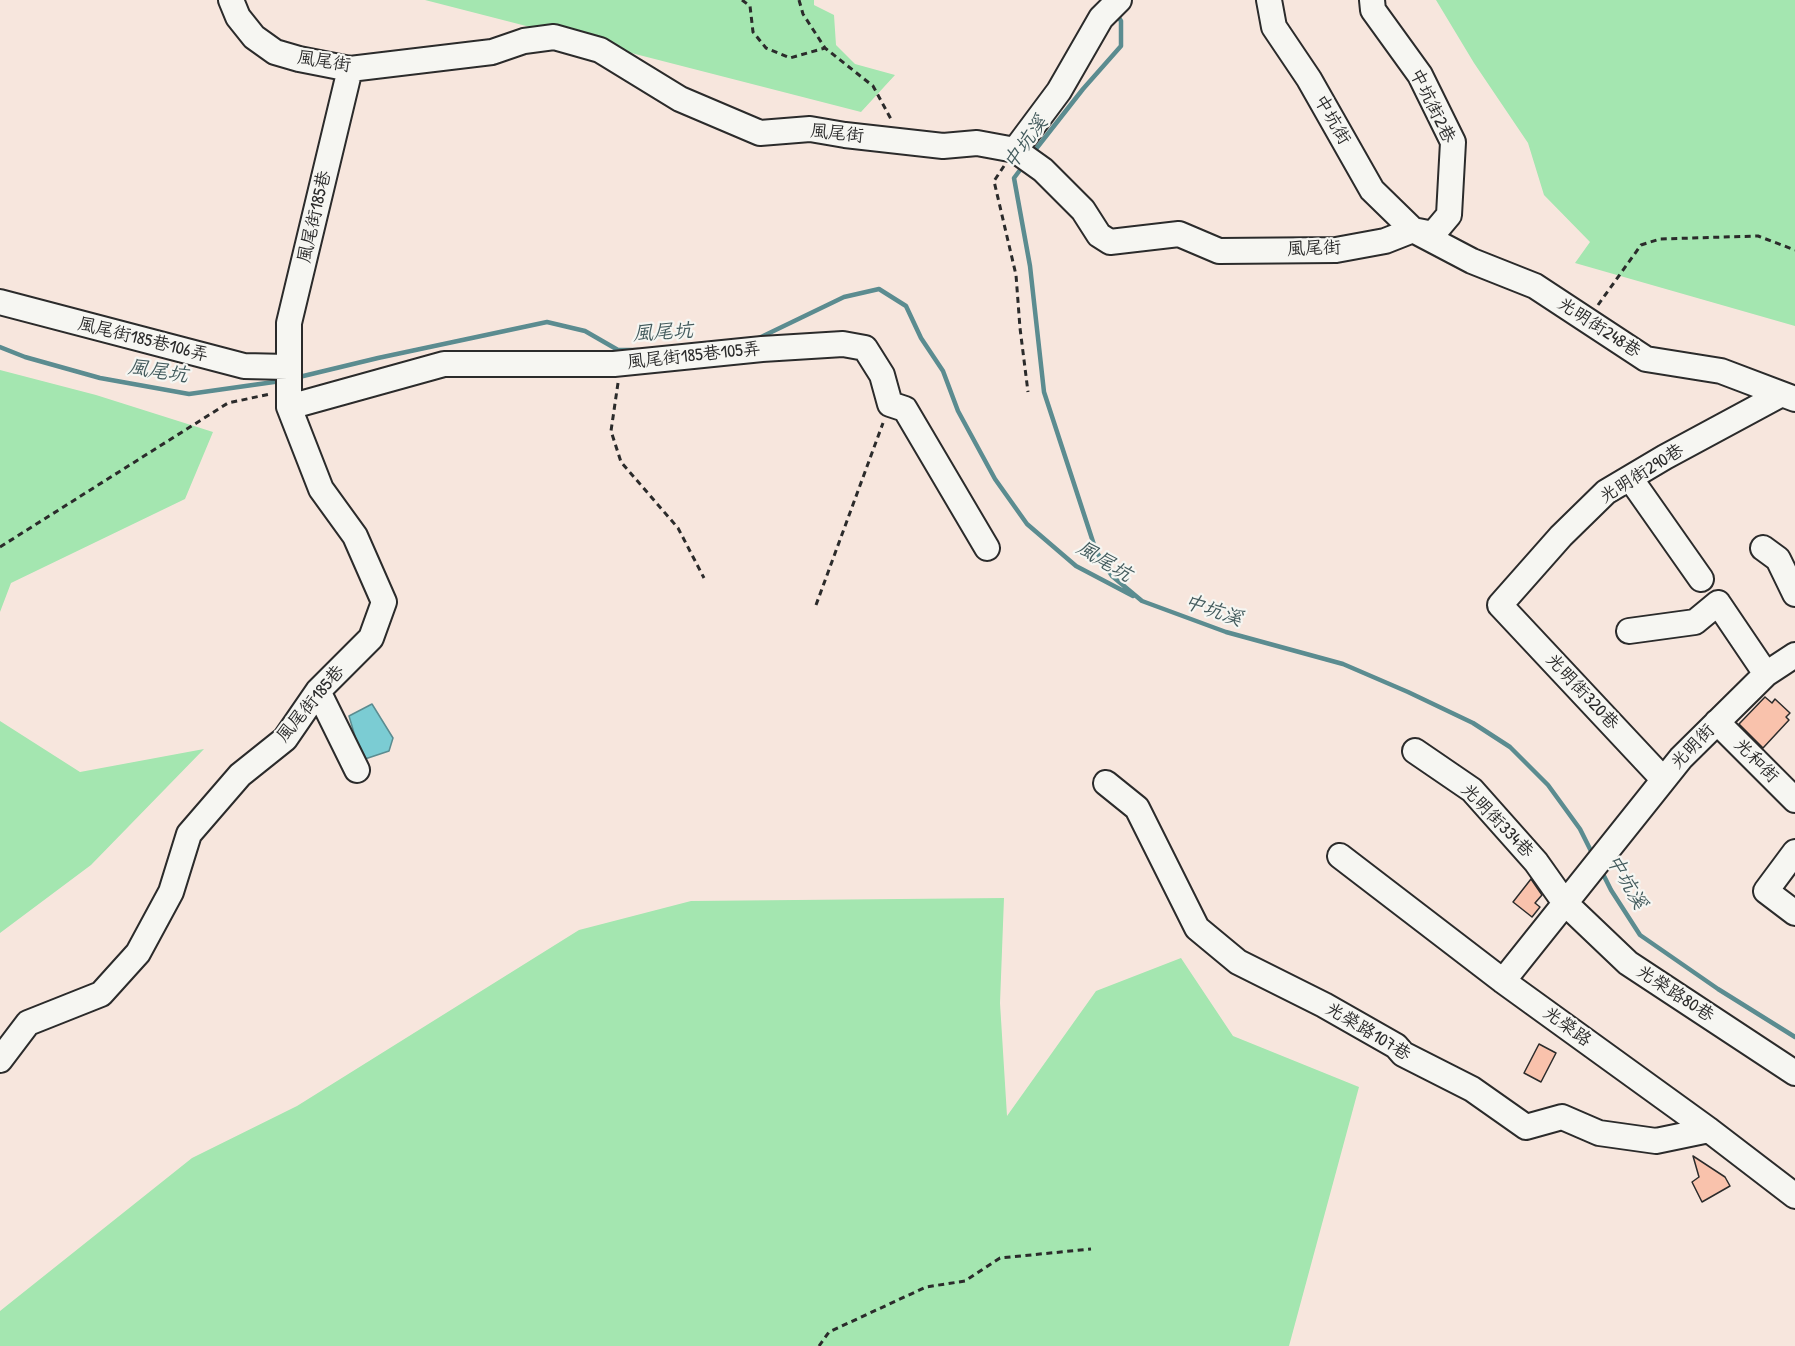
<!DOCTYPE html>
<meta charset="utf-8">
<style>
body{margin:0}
canvas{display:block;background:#f7e6dd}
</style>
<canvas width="1795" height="1346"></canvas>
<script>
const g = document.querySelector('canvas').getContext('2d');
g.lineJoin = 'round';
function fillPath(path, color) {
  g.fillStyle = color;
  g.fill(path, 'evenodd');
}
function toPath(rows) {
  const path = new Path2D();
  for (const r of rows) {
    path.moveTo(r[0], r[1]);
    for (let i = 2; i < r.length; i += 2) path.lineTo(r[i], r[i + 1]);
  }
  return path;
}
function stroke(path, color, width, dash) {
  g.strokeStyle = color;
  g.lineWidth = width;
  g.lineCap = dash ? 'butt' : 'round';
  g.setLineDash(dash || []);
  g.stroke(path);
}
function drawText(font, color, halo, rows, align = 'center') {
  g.font = font + ' "Patrick Hand","LXGW WenKai TC",sans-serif';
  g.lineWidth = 4.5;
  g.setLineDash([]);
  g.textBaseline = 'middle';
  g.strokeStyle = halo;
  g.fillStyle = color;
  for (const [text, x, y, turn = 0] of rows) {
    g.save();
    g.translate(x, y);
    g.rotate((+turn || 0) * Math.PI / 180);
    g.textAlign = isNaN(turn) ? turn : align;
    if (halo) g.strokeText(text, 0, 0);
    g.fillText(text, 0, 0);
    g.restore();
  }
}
fillPath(toPath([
 [425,0,814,0,814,5,834,15,836,45,855,64,895,75,861,112],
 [1436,0,1795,0,1795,326,1575,263,1590,242,1544,195,1528,143,1474,63],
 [0,370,96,395,213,432,185,499,11,583,0,612],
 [0,721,80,772,204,749,91,865,0,933],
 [1004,898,1000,1003,1007,1116,1096,991,1181,958,1233,1036,1359,1087,1289,1346,0,1346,0,1311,192,1158,297,1106,579,930,691,901]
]), '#a4e6b0');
const water = toPath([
 [372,704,393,738,389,751,362,760,349,716,372,704]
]);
fillPath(water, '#7bccd3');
stroke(water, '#5b8c90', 1.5);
stroke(toPath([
 [1032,154,1083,89,1121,46,1121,21,1116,13],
 [1023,166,1014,178,1030,266,1044,392,1096,551,1112,576,1142,601,1226,632,1343,664,1408,692,1473,723,1510,747,1548,785,1580,829,1593,855],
 [759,338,844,297,879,289,906,306,921,338,943,371,958,411,995,479,1027,524,1076,566,1133,596],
 [0,347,25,357,100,378,189,394,281,381],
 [295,378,378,358,547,322,585,331,618,350,638,350],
 [1601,870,1611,890,1640,935,1718,989,1795,1037]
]), '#5b8c90', 4.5);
const building = toPath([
 [1765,697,1772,703,1775,699,1790,713,1786,717,1789,720,1763,748,1739,724,1765,697],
 [1531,879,1542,895,1535,903,1540,907,1532,917,1513,902,1531,879],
 [1539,1044,1556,1053,1541,1082,1524,1073,1539,1044],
 [1693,1156,1725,1177,1730,1186,1702,1202,1692,1182,1699,1177,1693,1156]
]);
fillPath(building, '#f9c2ac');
stroke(building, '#2b2b2b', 1.5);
const minor = toPath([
 [231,0,238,17,254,37,275,52,299,59,350,69,492,52,524,41,554,37,600,50,680,99,760,133,810,129,845,135,943,146,977,143,1015,150,1043,170,1083,210,1099,235,1110,242,1179,234,1219,251,1336,250,1385,241,1413,230],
 [1269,0,1274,27,1309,79,1372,190,1413,230,1472,261,1535,286,1646,359,1721,371,1795,399],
 [1372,0,1373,10,1420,75,1453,142,1449,215,1433,234,1413,230],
 [1015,150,1059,91,1101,18,1119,0],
 [0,302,244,366,288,367],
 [289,407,444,364,614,364,762,349,843,344,865,348,882,375,890,404,905,409,987,548],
 [1630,478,1701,579],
 [1763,548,1778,559,1795,594],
 [1629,631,1695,622,1718,603,1766,674],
 [318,691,357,770],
 [1717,722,1795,800],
 [1415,751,1472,790,1536,862,1565,903,1628,963,1795,1073],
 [1663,779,1500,605,1561,536,1606,492,1665,457,1780,395],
 [1106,783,1137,808,1197,928,1238,962,1324,1005,1396,1046,1403,1054,1472,1089,1526,1127,1562,1117,1599,1133,1656,1141,1709,1130],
 [1795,852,1766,891,1795,913],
 [1340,856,1503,981,1709,1130,1795,1196],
 [1503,981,1681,758,1766,674,1795,655],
 [0,1060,28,1023,101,994,138,953,171,892,189,834,240,775,285,739,318,691,371,638,384,602,355,536,321,489,289,407,289,323,350,69]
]);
stroke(minor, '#2b2b2b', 28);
stroke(toPath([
 [742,0,750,6,753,32,766,48,790,58,825,48],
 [799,0,803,14,825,48,873,86,892,121],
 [1004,166,994,181,1016,275,1020,328,1028,392],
 [1598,305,1641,245,1660,239,1758,236,1795,250],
 [618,383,611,431,621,462,678,528,704,578],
 [0,547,228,403,270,394],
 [816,605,883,423],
 [819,1346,829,1332,926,1287,965,1281,1000,1258,1091,1249]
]), '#2b2b2b', 3, [6, 4.5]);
stroke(minor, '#f6f6f2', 24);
drawText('18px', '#2b2b2b', '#f6f6f2', [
 ["風尾街",324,62,9],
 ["中坑街2巷",1432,106,64],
 ["中坑街",1332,120,60],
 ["風尾街",837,134,6],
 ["風尾街185巷",315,217,-77],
 ["風尾街",1314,249,-2],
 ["光明街248巷",1599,328,33],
 ["風尾街185巷106弄",143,340,14],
 ["風尾街185巷105弄",694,356,-6],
 ["光明街290巷",1642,474,-32],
 ["光明街320巷",1582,692,47],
 ["風尾街185巷",311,704,-50],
 ["光明街",1693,747,-46],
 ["光和街",1756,761,45],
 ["光明街334巷",1497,821,46],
 ["光榮路80巷",1675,994,33],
 ["光榮路",1567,1027,36],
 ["光榮路107巷",1368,1032,31]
]);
drawText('italic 20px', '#435b5d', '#f6f6f2', [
 ["中坑溪",1026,143,-54],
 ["風尾坑",663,333,-3],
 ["風尾坑",158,372,9],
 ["風尾坑",1104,562,31],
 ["中坑溪",1213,611,19],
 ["中坑溪",1626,882,60]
]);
</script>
